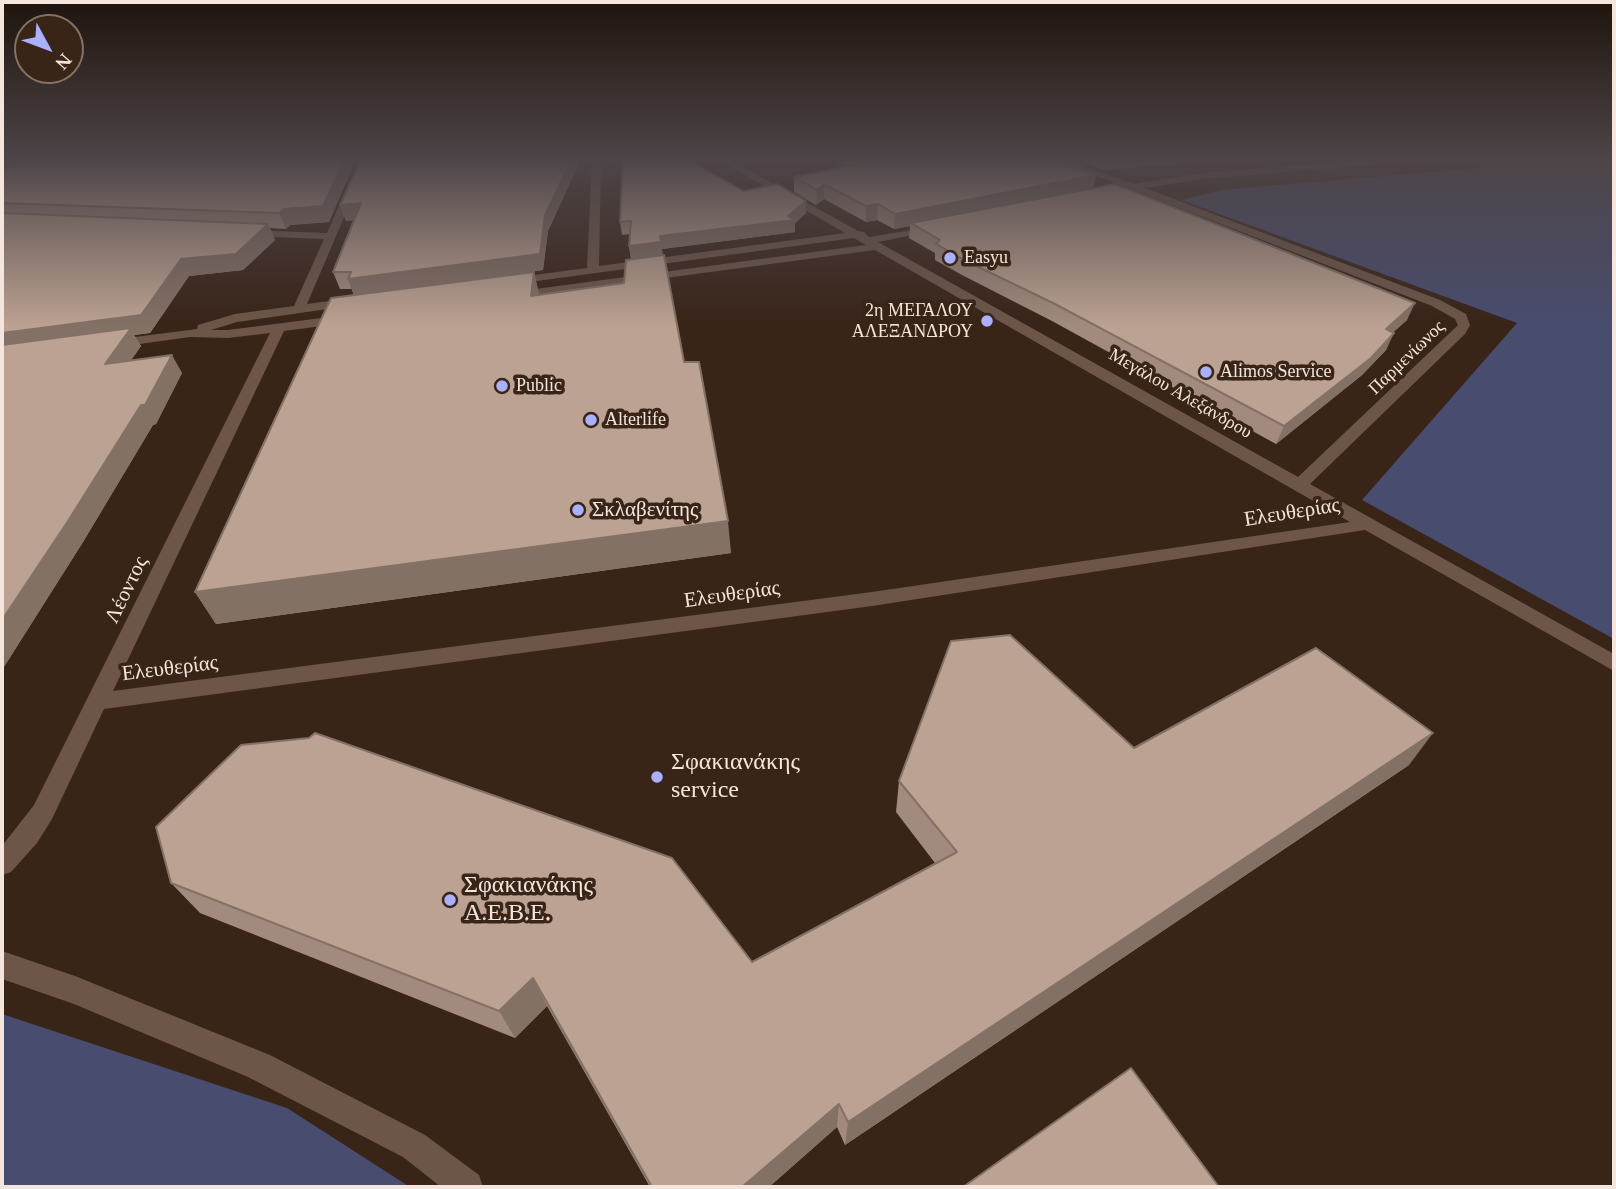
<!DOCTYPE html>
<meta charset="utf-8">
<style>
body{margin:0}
#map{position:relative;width:1616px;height:1189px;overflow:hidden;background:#392418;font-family:Georgia,serif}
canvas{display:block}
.frame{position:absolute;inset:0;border:4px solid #f4e6dd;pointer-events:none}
.north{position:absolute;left:14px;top:14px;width:70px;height:70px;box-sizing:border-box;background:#392418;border:2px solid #847267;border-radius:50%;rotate:131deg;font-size:19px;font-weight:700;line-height:28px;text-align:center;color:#f4e6dd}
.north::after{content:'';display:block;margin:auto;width:24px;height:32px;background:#a9b0fc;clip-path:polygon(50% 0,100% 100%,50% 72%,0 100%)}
</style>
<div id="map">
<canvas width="1616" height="1189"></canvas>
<div class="frame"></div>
<div class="north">N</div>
</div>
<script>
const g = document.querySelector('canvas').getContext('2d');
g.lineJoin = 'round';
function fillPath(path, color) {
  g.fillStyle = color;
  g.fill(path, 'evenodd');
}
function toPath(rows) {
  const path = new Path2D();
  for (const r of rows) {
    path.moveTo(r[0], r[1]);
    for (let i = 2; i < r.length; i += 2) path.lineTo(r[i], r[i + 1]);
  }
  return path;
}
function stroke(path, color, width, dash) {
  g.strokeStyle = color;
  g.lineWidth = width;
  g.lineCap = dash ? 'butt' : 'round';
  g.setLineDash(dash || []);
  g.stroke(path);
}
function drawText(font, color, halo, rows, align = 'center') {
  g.font = font + ' Georgia,serif';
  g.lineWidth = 7;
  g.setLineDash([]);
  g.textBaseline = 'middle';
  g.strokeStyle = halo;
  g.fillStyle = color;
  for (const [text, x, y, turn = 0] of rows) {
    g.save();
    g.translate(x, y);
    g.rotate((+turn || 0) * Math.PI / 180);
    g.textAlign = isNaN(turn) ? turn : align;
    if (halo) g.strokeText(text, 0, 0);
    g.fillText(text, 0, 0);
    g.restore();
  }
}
fillPath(toPath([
 [1465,161,1614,161,1614,639,1362,500,1517,323,1181,200,1221,190,1488,167],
 [2,1014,287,1108,410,1187,2,1187]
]), '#484c6f');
fillPath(toPath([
 [359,161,368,161,307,304,352,298,358,302,356,305,237,322,211,330,228,330,345,315,351,319,345,323,284,331,113,691,872,592,1350,522,875,250,509,299,509,293,513,292,866,245,854,238,507,285,507,279,511,278,587,268,592,161,601,161,599,266,845,233,721,161,732,161,858,231,864,232,869,237,938,226,938,230,878,242,1298,477,1455,328,1458,325,1455,319,1432,306,1059,161,1071,161,1134,184,1202,173,1354,161,1385,161,1381,164,1202,179,1145,188,1440,300,1466,314,1470,325,1465,334,1310,484,1614,654,1614,671,1365,530,872,606,104,709,52,819,37,843,11,872,2,875,2,846,34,805,270,333,228,338,190,337,111,348,104,344,111,340,197,329,198,325,235,314,294,306,324,239,248,236,243,233,248,230,327,233,359,161]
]), '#6d5648');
fillPath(toPath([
 [2,951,75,976,270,1055,425,1135,479,1175,483,1187,441,1187,403,1157,248,1077,74,1004,2,979,2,951]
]), '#6d5648');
fillPath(toPath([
 [2,161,355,161,329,222,290,225,286,229,270,228,275,240,243,270,189,276,150,333,134,335,141,346,131,360,182,373,156,424,153,425,83,542,2,670],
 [360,161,580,161,548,231,543,270,454,282,534,272,539,295,684,362,731,553,216,624,195,592,354,295,352,289,340,289,333,272,354,220,346,221,340,205],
 [836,161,1205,161,1103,170,1082,162,1081,170,1096,175,1093,188,1407,320,1393,332,1386,350,1362,375,1276,444,1052,321,962,275,935,260,935,253,909,238,910,226,894,229,877,220,866,222,824,199,816,205,794,192,794,177,847,166],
 [744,191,806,201,806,213,795,223,795,232,662,249,631,259,629,246,630,234,622,235,620,222],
 [1134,748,1409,765,845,1145,837,1127,769,1187,650,1187,547,1006,515,1038,200,913,171,883,752,962,935,863,896,812,899,781]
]), '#a28b7e');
fillPath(toPath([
 [2,161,45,161,2,176],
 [344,161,355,161,329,222,290,225,286,229,279,213],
 [571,161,580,161,548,231,543,270,354,296,348,279,545,215],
 [1056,161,1083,161,1080,172],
 [1105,161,1205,161,1103,170],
 [1096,175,1093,190,911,223,910,226,894,229,895,214],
 [824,184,824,199,816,205,817,190],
 [806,201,806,213,795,223,795,232,662,249,663,255,631,259,629,246,660,236,788,216],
 [361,203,366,219,346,221,340,205],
 [878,204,877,220,866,222,866,206],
 [268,224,275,240,243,270,189,276,150,333,134,335,141,346,116,382,2,353,2,333],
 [534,272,540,299,531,296],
 [1415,303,1407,320,1378,346,1386,329],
 [1394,333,1386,350,1362,375,1276,444,1284,426],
 [172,355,182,373,156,424,153,425,83,542,2,670,2,620],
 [728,521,731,553,216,624,195,592],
 [1433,733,1409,765,845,1145,848,1122],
 [533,978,547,1006,515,1038,499,1011],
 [839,1104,837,1127,769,1187,742,1187]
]), '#847166');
const building = toPath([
 [25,161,344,161,323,206,284,209,279,213,2,203,2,169,25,161],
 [360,161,571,161,545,215,540,254,348,279,351,272,333,272,361,203,340,205,360,161],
 [623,161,690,161,744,191,777,184,806,201,788,216,795,220,660,236,661,242,629,246,631,221,620,222,623,161],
 [866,161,1057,161,1096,175,895,214,878,204,866,206,824,184,817,190,794,177,868,162,866,161],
 [1115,184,1415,303,1386,329,1394,333,1371,358,1284,426,1055,304,964,260,936,244,940,240,911,223,1115,184],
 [2,213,268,224,236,254,181,259,141,315,2,333,2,213],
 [664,255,684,362,699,362,728,521,195,592,331,298,534,272,531,296,624,283,626,260,664,255],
 [131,328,105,364,172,355,145,405,141,405,68,521,2,620,2,345,131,328],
 [1010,635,1134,748,1316,648,1433,733,848,1122,839,1104,742,1187,652,1187,533,978,499,1011,171,883,156,827,241,745,309,738,315,733,672,858,752,962,957,852,899,781,951,641,1010,635],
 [1131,1068,1219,1187,963,1187,1131,1068]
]);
fillPath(building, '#bca292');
stroke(building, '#847166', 2);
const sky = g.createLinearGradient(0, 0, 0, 327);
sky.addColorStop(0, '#1f140d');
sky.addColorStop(0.49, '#4e4548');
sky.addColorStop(1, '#4e454800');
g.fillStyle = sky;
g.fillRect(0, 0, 1616, 327);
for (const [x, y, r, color] of [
 [950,258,7,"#a9b0fc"],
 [987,321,7,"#a9b0fc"],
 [1206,372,7,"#a9b0fc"],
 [502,386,7,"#a9b0fc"],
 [591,420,7,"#a9b0fc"],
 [578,510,7,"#a9b0fc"],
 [657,777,7,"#a9b0fc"],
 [450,900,7,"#a9b0fc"]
]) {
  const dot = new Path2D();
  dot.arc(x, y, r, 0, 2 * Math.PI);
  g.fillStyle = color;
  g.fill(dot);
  stroke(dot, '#392418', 2.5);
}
drawText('18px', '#f4e6dd', '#392418', [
 ["Easyu",964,258],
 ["2η ΜΕΓΑΛΟΥ",973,311,"right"],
 ["ΑΛΕΞΑΝΔΡΟΥ",973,332,"right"],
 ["Alimos Service",1220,372],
 ["Public",516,386],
 ["Alterlife",605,420]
], 'left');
drawText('18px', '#f4e6dd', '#392418', [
 ["Παρμενίωνος",1407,358,-44],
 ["Μεγάλου Αλεξάνδρου",1180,394,30]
]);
drawText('21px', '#f4e6dd', '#392418', [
 ["Σκλαβενίτης",592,510]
], 'left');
drawText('21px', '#f4e6dd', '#392418', [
 ["Ελευθερίας",1292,513,-9],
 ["Λέοντος",127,590,-64],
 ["Ελευθερίας",732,595,-8],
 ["Ελευθερίας",170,669,-7]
]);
drawText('24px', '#f4e6dd', '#392418', [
 ["Σφακιανάκης",671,763],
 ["service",671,791],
 ["Σφακιανάκης",464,886],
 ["Α.Ε.Β.Ε.",464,914]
], 'left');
</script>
